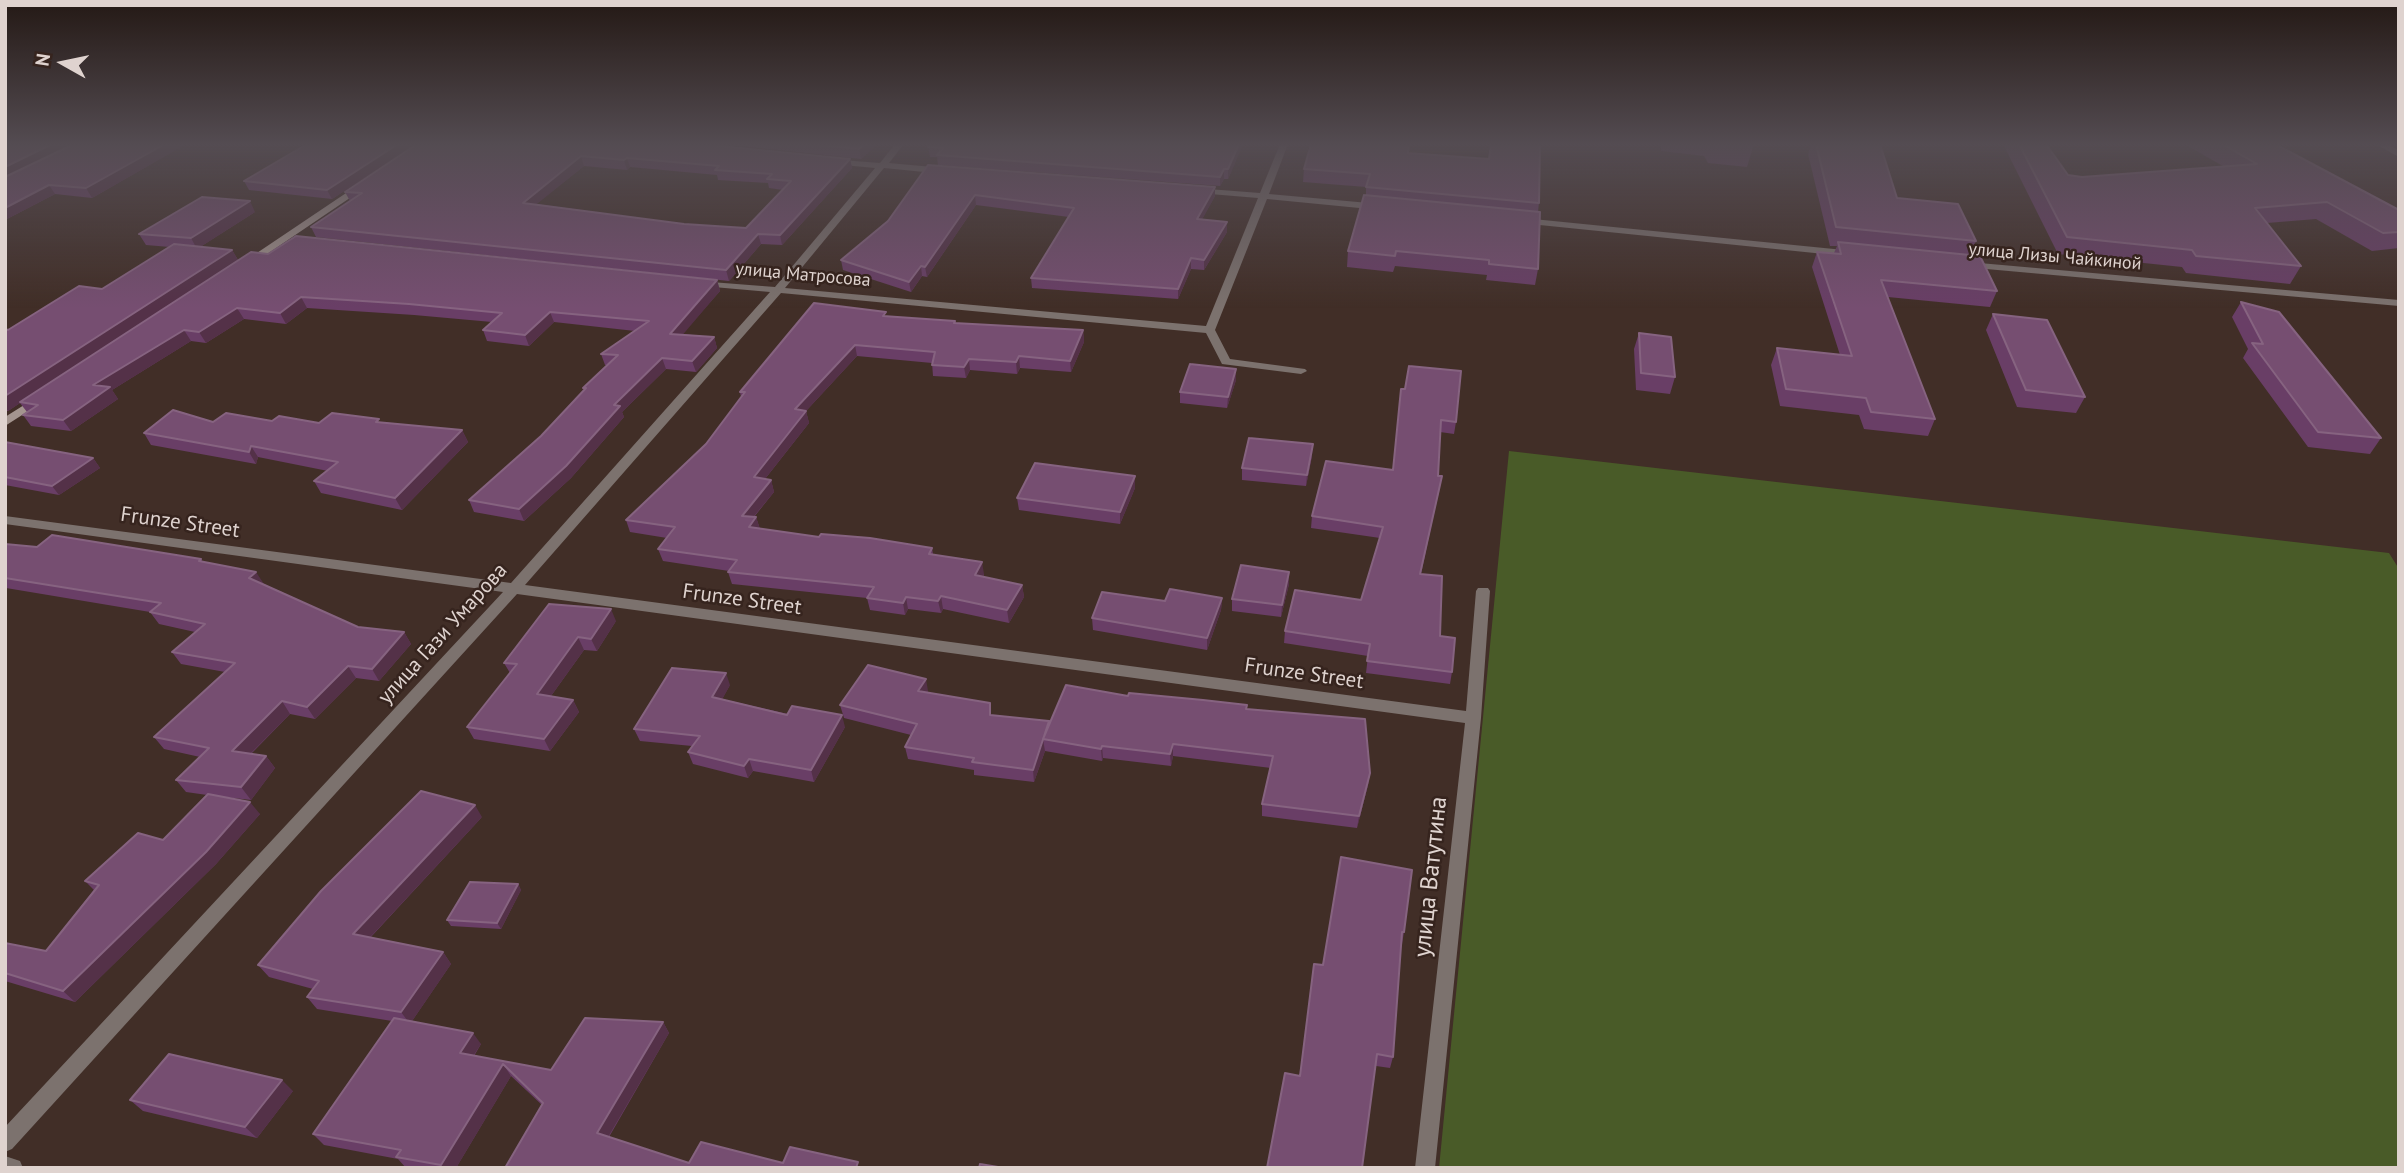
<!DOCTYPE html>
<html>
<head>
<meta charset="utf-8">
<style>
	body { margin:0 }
	#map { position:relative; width:2404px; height:1173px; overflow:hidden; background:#412e27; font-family:"PT Sans",sans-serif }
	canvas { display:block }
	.frame { position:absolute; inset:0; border:7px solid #dfd3cf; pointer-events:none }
	.north { position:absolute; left:28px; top:28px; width:70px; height:70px; -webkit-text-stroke:5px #36241e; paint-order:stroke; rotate:279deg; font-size:19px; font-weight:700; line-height:28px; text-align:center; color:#dfd3cf }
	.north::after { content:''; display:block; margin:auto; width:24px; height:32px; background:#dfd3cf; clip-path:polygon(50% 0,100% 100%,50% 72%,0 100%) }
</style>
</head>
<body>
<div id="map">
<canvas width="2404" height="1173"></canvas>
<div class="frame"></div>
<div class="north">N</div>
</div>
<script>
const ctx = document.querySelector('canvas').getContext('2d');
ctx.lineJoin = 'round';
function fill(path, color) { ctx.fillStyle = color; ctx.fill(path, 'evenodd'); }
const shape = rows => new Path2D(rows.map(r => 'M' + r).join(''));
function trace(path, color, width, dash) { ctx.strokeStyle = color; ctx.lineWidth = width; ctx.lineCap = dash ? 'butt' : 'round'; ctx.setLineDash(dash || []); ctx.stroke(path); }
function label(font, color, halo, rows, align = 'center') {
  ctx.font = font + ' "PT Sans",sans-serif'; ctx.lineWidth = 5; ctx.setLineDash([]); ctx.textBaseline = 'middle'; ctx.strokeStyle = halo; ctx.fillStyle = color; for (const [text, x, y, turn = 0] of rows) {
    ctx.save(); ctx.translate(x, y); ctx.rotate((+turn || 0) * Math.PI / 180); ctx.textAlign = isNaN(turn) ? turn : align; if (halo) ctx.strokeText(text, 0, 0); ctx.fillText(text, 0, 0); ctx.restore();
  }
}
fill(shape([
	[1509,451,2389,553,2399,569,2399,1168,1439,1168]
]), '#495b28');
fill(shape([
	[895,144,904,144,889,163,944,168,949,171,944,174,884,168,785,288,1206,326,1258,198,1198,193,1195,192,1195,188,1260,193,1280,144,1288,144,1269,194,1380,204,1385,207,1380,210,1267,199,1215,330,1230,359,1305,369,1307,371,1301,374,1222,364,1206,333,781,293,525,585,1466,711,1476,591,1478,588,1488,588,1490,591,1481,718,1435,1168,1415,1168,1465,723,517,594,12,1149,5,1152,5,1127,503,592,5,524,5,516,511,583,770,292,702,286,698,285,698,281,775,287,875,168,832,164,828,161,829,159,880,163,895,144],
	[2375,144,2386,144,2399,150,2399,157,2375,144],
	[1523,218,1854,251,1859,254,1854,257,1520,223,1520,219,1523,218],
	[1968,262,2399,300,2399,306,1964,267,1963,265,1968,262],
	[5,1156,20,1161,23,1168,5,1168,5,1156]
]), '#7c726e');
fill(shape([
	[358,185,366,187,251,265,242,263,358,185],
	[40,395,44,397,44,401,5,426,5,417,40,395]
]), '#a4958f');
fill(shape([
	[5,144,186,144,92,198,55,194,5,220],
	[307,144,416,144,332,199,249,190,244,181],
	[417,144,850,159,852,168,782,245,761,244,729,281,316,237,311,227,350,201,345,192],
	[584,166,627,170,630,167,717,175,718,180,768,183,769,188,783,190,746,228,684,224,536,204],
	[722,144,878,144,861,159],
	[931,144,1243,144,1228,179,1224,179,1220,186,938,165,937,157,930,157,928,147],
	[1660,144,1754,144,1747,167,1708,163,1704,156,1661,151],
	[1811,144,1880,144,1897,198,1976,241,1970,255,1997,291,1990,307,1888,297,1935,419,1928,436,1864,429,1859,415,1780,406,1771,365,1777,348,1840,355,1812,267,1817,252,1834,253,1837,246,1830,246,1808,154],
	[2003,144,2046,144,2068,175,2082,177,2223,166,2184,144,2275,144,2399,210,2399,248,2372,251,2316,219,2267,223,2301,266,2290,284,2186,273,2182,267,2058,254],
	[1408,153,1539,203,1538,212,1538,269,1535,285,1486,280,1487,275,1395,266,1393,272,1347,267,1348,251,1366,195,1366,187,1303,182,1304,169],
	[928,165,1215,187,1215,196,1202,219,1227,222,1227,232,1204,270,1191,269,1178,299,1032,288,1031,278,1069,217,976,205,927,277,922,276,911,292,843,270,841,260,888,221],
	[255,212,200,247,232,250,238,260,268,254,717,280,720,291,682,334,714,337,717,348,696,372,666,369,622,412,624,417,571,478,524,521,474,512,469,500,541,436,584,390,583,388,607,365,605,365,601,354,635,331,554,322,529,346,487,341,483,330,492,322,414,315,307,308,286,324,244,319,206,343,191,341,112,390,118,399,71,431,31,426,23,415,27,412,20,403,8,411,5,411,5,329,8,330,102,289,170,247,146,245,139,234],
	[2241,302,2381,438,2370,454,2308,447,2243,358,2248,349,2232,317],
	[1993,314,2085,397,2076,413,2017,407,1986,330],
	[887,316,955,321,956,324,1083,330,1084,342,1071,372,1020,368,1017,374,970,370,966,378,933,376,932,363,857,356,806,411,809,423,765,479,771,480,774,492,754,517,756,517,760,529,819,537,932,548,933,554,984,574,983,577,1022,585,1024,597,1009,623,943,609,941,613,908,609,905,615,870,610,867,598,732,584,728,572,729,571,663,561,658,549,667,538,630,532,626,520,706,444,741,397,740,392],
	[1639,333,1675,377,1670,394,1636,390,1634,349],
	[1236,380,1227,408,1180,403,1180,392],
	[1405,389,1456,422,1454,434,1440,432,1438,476,1442,476,1421,574,1452,672,1450,684,1366,673,1368,656,1284,643,1285,631,1361,600,1380,538,1311,528,1312,516,1393,470],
	[272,421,319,423,380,422,462,430,468,442,402,510,321,493,314,481,328,471,258,457,256,464,151,445,144,433,213,422],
	[5,442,93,458,100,468,59,495,5,485],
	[1312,456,1306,486,1242,480,1242,468],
	[1135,476,1135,488,1120,524,1019,510,1017,498],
	[5,544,37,547,201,559,203,562,264,584,358,627,404,632,411,644,379,681,356,678,315,719,290,714,251,754,266,756,275,768,251,800,215,796,260,814,216,864,75,1002,5,981,5,943,46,951,94,890,85,881,163,840,207,795,186,792,176,780,200,757,164,749,154,737,225,672,181,664,172,652,195,632,159,624,150,612,6,588],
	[1289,572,1289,584,1281,617,1232,611,1232,599],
	[1222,598,1221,610,1207,650,1093,630,1092,618,1165,601],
	[616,621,597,651,584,650,551,696,573,700,579,712,550,751,474,739,467,727,510,673,504,663],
	[730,685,722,699,845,727,814,782,753,771,748,778,693,764,688,752,692,746,640,741,634,729],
	[928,691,927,693,992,715,1049,725,1128,696,1247,709,1370,773,1368,785,1357,828,1262,816,1262,804,1271,768,1173,756,1171,766,1103,758,1102,761,1045,751,1034,782,974,775,974,770,908,759,905,747,911,735,844,718,840,705],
	[482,817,370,938,443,952,451,964,412,1021,481,1044,474,1056,551,1070,663,1022,669,1033,609,1137,689,1163,858,1162,505,1168,542,1105,511,1076,456,1168,406,1168,398,1159,324,1145,313,1134,392,1021,317,1009,307,997,313,989,269,977,258,965],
	[1341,857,1404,932,1402,944,1401,944,1393,1057,1390,1068,1376,1066,1300,1076,1323,965],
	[518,884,521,890,501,929,451,926,447,920],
	[293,1091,257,1138,143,1111,130,1100]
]), '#693e66');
fill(shape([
	[52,144,75,144,5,179,5,167],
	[165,144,186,144,92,198,86,188],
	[398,144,416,144,332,199,327,190],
	[865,144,878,144,861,159,859,149],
	[1239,144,1243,144,1228,179,1228,169],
	[581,156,584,166,527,212,523,203],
	[627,158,630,167,627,170,624,160],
	[850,159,852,168,782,245,780,235],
	[1224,169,1224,179,1220,186,1220,177],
	[49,185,55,194,5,220,5,208],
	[1215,187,1215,196,1197,229,1197,219],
	[975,195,976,205,927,277,925,267],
	[250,201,255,212,197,249,191,238],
	[1227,222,1227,232,1204,270,1204,260],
	[758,234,761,244,729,281,726,270],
	[232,250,238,260,8,411,5,407,5,396],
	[1191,258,1191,269,1178,299,1178,289],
	[921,266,922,276,911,292,909,282],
	[717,280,720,291,674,345,670,334],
	[301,297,307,308,286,324,280,313],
	[237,308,244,319,206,343,199,332],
	[550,312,554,322,529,346,525,335],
	[184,330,191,341,112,390,118,399,71,431,63,420,93,385],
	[1083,330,1084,342,1071,372,1070,361],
	[714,337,717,348,696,372,692,361],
	[855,345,857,356,806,411,809,423,757,489,754,477,795,409],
	[1019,356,1020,368,1017,374,1016,362],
	[662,358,666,369,622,412,624,417,571,478,524,521,519,509,614,405],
	[969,359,970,370,966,378,964,367],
	[1236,369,1236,380,1227,408,1228,397],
	[462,430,468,442,402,510,395,498],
	[1313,444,1312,456,1306,486,1307,475],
	[251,446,258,457,256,464,249,452],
	[93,458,100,468,59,495,52,486],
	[1135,476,1135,488,1120,524,1120,512],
	[1442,476,1440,488,1418,586,1420,574],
	[771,480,774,492,745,527,742,516],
	[756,517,760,529,749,527],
	[982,562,984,574,977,587,975,575],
	[256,572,264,584,249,578],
	[1289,572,1289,584,1281,617,1282,605],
	[1022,585,1024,597,1009,623,1007,610],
	[941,596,943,609,941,613,938,601],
	[906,597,908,609,905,615,903,603],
	[1222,598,1221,610,1207,650,1207,638],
	[611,609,616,621,597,651,591,639],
	[404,632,411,644,379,681,372,669],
	[578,637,584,650,543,707,537,694],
	[348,666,356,678,315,719,307,707],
	[726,673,730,685,717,709,712,697],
	[926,679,928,691,920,703,918,691],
	[573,700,579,712,550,751,544,739],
	[282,701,290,714,241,763,232,751],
	[842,715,845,727,814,782,811,770],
	[1043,739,1045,751,1034,782,1033,770],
	[1173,744,1173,756,1171,766,1170,754],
	[1102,746,1103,758,1102,761,1101,749],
	[266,756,275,768,251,800,241,787],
	[749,759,753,771,748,778,744,766],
	[1370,773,1368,785,1357,828,1359,816],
	[250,802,260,814,216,864,75,1002,63,991],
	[475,805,482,817,362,946,353,934],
	[518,884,521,890,501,929,497,923],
	[443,952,451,964,410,1024,401,1012],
	[663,1022,669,1033,604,1144,597,1133],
	[473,1033,481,1044,468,1064,460,1053],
	[503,1064,511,1076,456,1168,444,1168,441,1165],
	[282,1080,293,1091,257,1138,245,1127]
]), '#543148');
const building = shape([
	[5,144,52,144,5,167,5,144],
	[74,144,165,144,86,188,49,185,5,208,5,177,74,144],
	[307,144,398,144,327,190,244,181,307,144],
	[417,144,701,144,850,159,780,235,758,234,726,270,311,227,362,193,345,192,417,144],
	[581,156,624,160,627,158,719,166,715,170,772,174,767,179,791,181,746,228,684,224,523,203,581,156],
	[811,144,865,144,859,149,811,144],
	[931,144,1239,144,1228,169,1224,169,1220,177,937,155,943,148,928,147,931,144],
	[1311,144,1409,144,1408,153,1489,159,1491,144,1540,144,1539,203,1366,187,1370,174,1304,169,1311,144],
	[1816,144,1880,144,1897,198,1958,204,1976,241,1836,227,1816,144],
	[2019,144,2046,144,2068,175,2082,177,2257,164,2222,144,2275,144,2399,210,2399,232,2383,233,2327,202,2255,208,2301,266,2196,256,2192,250,2067,237,2019,144],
	[928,165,1215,187,1197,219,1227,222,1204,260,1191,258,1178,289,1031,278,1074,208,975,195,925,267,921,266,909,282,841,260,888,221,928,165],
	[1364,195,1540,212,1538,269,1489,264,1489,260,1396,251,1395,256,1348,251,1364,195],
	[202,197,250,201,191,238,139,234,202,197],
	[296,236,717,280,670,334,714,337,692,361,662,358,614,405,620,406,566,466,519,509,469,500,541,436,586,388,583,388,618,355,601,354,649,321,550,312,525,335,483,330,502,313,409,304,301,297,280,313,237,308,199,332,184,330,93,385,110,387,63,420,23,415,38,405,20,402,251,252,268,254,296,236],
	[1838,242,1980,256,1997,291,1881,280,1935,419,1871,412,1866,398,1786,389,1777,348,1852,356,1817,252,1841,254,1838,242],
	[174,244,232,250,5,396,5,329,8,330,79,286,102,289,174,244],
	[2241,302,2279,312,2381,438,2318,432,2252,343,2263,344,2241,302],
	[814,303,886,312,883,316,955,321,954,323,1083,330,1070,361,1019,356,1016,362,969,359,964,367,932,365,935,352,855,345,795,409,806,411,754,477,771,480,742,516,756,517,749,527,819,537,821,534,870,538,932,548,929,554,982,562,975,575,1022,585,1007,610,941,596,938,601,906,597,903,603,867,598,874,587,728,572,737,560,658,549,675,527,626,520,706,444,745,392,740,392,814,303],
	[1993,314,2047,320,2085,397,2026,390,1993,314],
	[1639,333,1671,337,1675,377,1641,373,1639,333],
	[1190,364,1236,369,1228,397,1180,392,1190,364],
	[1409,366,1461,371,1456,422,1441,420,1438,476,1442,476,1420,574,1442,576,1440,636,1455,638,1452,672,1367,661,1370,644,1285,631,1295,590,1361,600,1383,527,1312,516,1326,461,1393,470,1401,389,1405,389,1409,366],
	[173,410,213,422,226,413,272,421,279,416,319,423,332,413,379,419,376,422,462,430,395,498,314,481,338,462,251,446,249,452,144,433,173,410],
	[1249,438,1313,444,1307,475,1242,468,1249,438],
	[5,442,93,458,52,486,5,477,5,442],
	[1035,463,1135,476,1120,512,1017,498,1035,463],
	[52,535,201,559,199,561,256,572,249,578,358,627,404,632,372,669,348,666,307,707,282,701,232,751,266,756,241,787,176,780,209,748,154,737,235,663,172,652,205,624,150,612,161,603,5,578,5,544,37,547,52,535],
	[1241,565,1289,572,1282,605,1232,599,1241,565],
	[1170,589,1222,598,1207,638,1092,618,1102,592,1165,601,1170,589],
	[549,604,611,609,591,639,578,637,537,694,573,700,544,739,467,727,517,664,504,663,549,604],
	[868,665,926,679,918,691,990,703,990,715,1049,721,1033,770,972,762,974,758,905,747,917,724,840,705,868,665],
	[672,668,726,673,712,697,787,715,792,706,842,715,811,770,749,759,744,766,688,752,700,736,634,729,672,668],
	[1066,685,1128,696,1129,693,1203,700,1247,705,1246,709,1365,719,1370,773,1359,816,1262,804,1273,756,1173,744,1170,754,1102,746,1101,749,1043,739,1066,685],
	[421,791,475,805,353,934,443,952,401,1012,307,997,319,981,258,965,321,891,421,791],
	[208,794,250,802,206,852,63,991,5,973,5,943,46,951,99,885,85,881,138,833,163,840,208,794],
	[1341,857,1412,870,1404,932,1402,932,1393,1057,1377,1054,1362,1168,1267,1168,1285,1073,1300,1076,1314,964,1323,965,1341,857],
	[470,882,518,884,497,923,447,920,470,882],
	[394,1018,473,1033,460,1053,551,1070,585,1018,663,1022,597,1133,689,1163,701,1142,783,1163,790,1147,858,1162,856,1168,505,1168,543,1103,503,1064,441,1165,396,1157,401,1150,313,1134,394,1018],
	[169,1054,282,1080,245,1127,130,1100,169,1054],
	[980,1164,1004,1168,979,1168,980,1164]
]);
fill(building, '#764e71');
trace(building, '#866380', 2);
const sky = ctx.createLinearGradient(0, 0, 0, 308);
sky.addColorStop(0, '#241915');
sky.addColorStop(0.47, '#544c52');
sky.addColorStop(1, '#544c5200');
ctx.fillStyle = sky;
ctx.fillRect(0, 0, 2404, 308);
label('18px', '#dfd3cf', '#36241e', [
	["улица Лизы Чайкиной",2055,257,5],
	["улица Матросова",803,275,5]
]);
label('21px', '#dfd3cf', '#36241e', [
	["Frunze Street",180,523,8],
	["Frunze Street",742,600,8],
	["улица Гази Умарова",443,634,-48],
	["Frunze Street",1304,674,8]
]);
label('24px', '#dfd3cf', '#36241e', [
	["улица Ватутина",1431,877,-84]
]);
</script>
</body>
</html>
